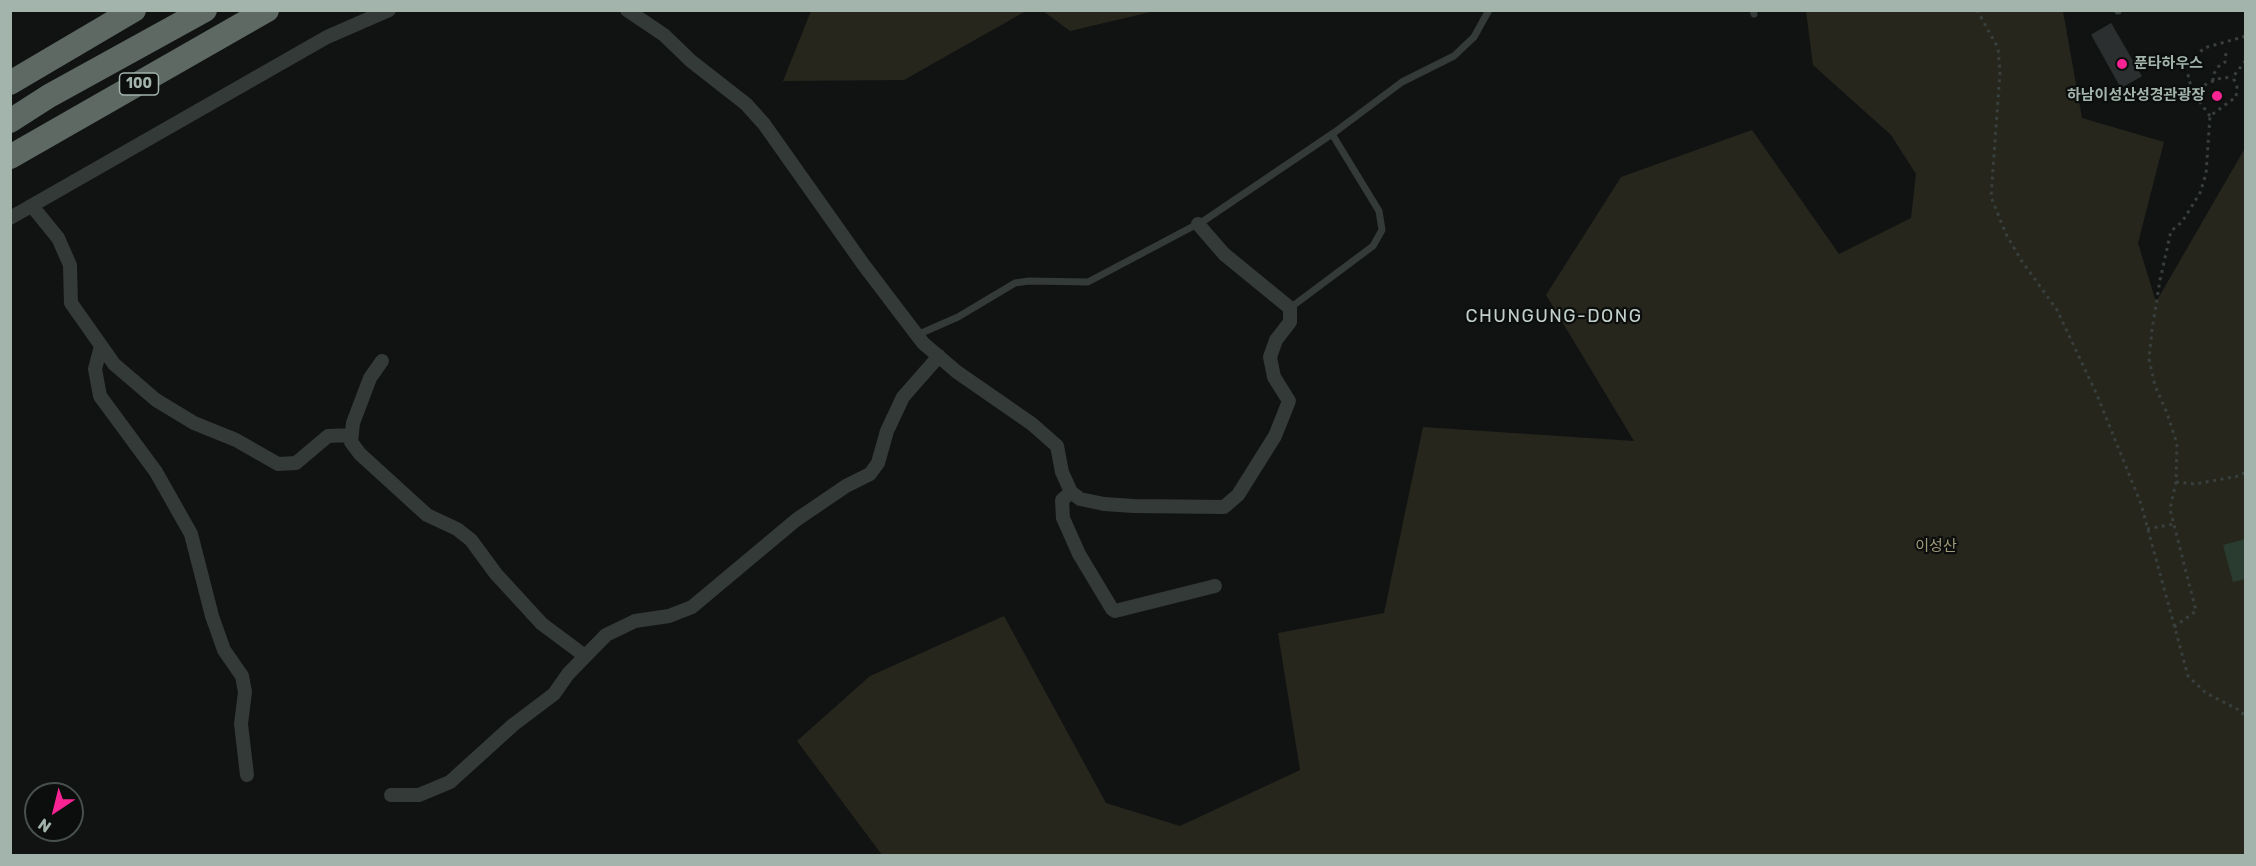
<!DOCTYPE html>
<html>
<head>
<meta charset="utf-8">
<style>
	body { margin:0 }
	#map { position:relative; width:2256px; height:866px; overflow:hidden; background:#111313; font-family:Rubik,sans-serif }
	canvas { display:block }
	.frame { position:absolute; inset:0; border:12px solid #a2b4ab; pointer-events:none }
	.north { position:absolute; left:24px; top:782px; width:60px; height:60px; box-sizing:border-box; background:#0c0e0e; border:2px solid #48504d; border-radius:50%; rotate:215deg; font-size:16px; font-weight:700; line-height:24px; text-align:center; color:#a2b4ab }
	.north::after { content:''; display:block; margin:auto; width:21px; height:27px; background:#f82493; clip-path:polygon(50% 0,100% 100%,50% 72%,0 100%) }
</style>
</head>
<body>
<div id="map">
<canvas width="2256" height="866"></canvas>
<div class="frame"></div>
<div class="north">N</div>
</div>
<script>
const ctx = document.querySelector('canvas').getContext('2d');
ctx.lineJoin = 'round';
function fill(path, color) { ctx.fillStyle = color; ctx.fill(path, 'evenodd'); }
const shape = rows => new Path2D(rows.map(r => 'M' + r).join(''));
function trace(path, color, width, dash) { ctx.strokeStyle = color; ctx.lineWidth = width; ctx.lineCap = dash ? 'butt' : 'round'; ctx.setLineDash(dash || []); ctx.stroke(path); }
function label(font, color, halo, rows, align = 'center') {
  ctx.font = font + ' Rubik,"Noto Sans KR",sans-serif'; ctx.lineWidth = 4.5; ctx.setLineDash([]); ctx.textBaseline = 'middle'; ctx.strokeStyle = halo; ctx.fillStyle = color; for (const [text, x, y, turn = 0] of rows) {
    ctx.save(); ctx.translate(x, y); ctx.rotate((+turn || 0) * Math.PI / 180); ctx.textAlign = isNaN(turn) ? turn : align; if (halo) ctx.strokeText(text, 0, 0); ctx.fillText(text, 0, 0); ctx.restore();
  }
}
fill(shape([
	[811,11,811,10,1026,11,904,80,783,81],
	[1043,11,1043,10,1155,11,1070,31],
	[1806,11,2063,11,2082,118,2164,142,2138,243,2156,302,2245,148,2245,855,882,855,797,741,870,676,1004,616,1106,803,1180,826,1300,770,1278,633,1384,613,1423,427,1634,441,1546,295,1621,177,1752,130,1839,254,1911,218,1916,174,1891,135,1813,65]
]), '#26261d');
fill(shape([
	[2245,539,2245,579,2233,582,2223,545]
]), '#2a3c2f');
const building = shape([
	[2111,24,2141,76,2121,87,2092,35,2111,24]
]);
fill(building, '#2c2f2f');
trace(building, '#2b2f2e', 1.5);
trace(shape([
	[1977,10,1998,48,2000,72,1991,197,2006,234,2021,260,2057,310,2097,395,2141,504,2188,676,2206,693,2241,711,2246,718],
	[2213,81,2213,75,2218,67,2225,62,2226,53],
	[2196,97,2200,88,2208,83,2221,78,2233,77],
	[2210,116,2196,97,2188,78,2190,62,2204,48,2246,36],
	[2176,482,2195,484,2239,476,2246,472],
	[2147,529,2174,524],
	[2174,627,2196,611,2170,509,2176,482,2177,444,2167,413,2155,386,2149,359,2152,330,2160,280,2171,231,2182,222,2200,193,2206,174,2210,116,2236,97,2237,87,2233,77,2246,60]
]), '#383f3c', 3, [3, 4.5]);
trace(shape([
	[1753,10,1754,14],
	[2118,11,2118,10],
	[1290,308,1373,246,1382,230,1379,211,1332,134],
	[917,335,958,317,1015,283,1029,281,1088,282,1205,220,1335,132,1402,82,1454,56,1474,37,1489,10]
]), '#343a38', 7);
trace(shape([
	[627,10,664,35,691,61,746,104,764,124,863,264,923,343,957,372,1032,424,1057,446,1062,472,1071,492,1080,499,1104,504,1134,506,1224,507,1238,495,1275,436,1289,401,1274,377,1270,357,1276,340,1290,322,1290,308,1224,254,1198,224],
	[32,206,58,238,70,265,71,303,114,364,156,400,194,423,236,440,278,464,296,463,328,436,352,435],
	[10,218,327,37,389,10],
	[101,346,95,369,100,396,156,472,191,534,212,616,224,650,242,676,245,692,241,724,247,775],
	[382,361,370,378,353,423,351,442,360,454,427,515,457,529,471,540,496,574,542,624,585,656],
	[1071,492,1062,500,1063,518,1079,554,1112,609,1115,611,1215,586],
	[391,795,419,795,450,782,513,725,554,694,568,674,606,635,635,621,669,616,692,607,796,520,846,486,870,474,878,463,887,431,903,397,939,356]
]), '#343a38', 14);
trace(shape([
	[10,83,134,10],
	[10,121,49,96,205,10],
	[10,157,267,10]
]), '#5e6964', 24);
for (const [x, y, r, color] of [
	[2122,64,6,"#f82493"],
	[2217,96,6,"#f82493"]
]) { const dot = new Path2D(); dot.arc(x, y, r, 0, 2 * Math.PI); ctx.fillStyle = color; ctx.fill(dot); trace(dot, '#0c0e0e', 2); }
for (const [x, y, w] of [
	[139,84,39]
]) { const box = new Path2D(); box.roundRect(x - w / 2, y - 11, w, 22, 4.5); ctx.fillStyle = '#0c0e0e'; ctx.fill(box); trace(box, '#a2b4ab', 1.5); }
label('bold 14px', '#a2b4ab', null, [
	["100",139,84]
]);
label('bold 15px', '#a2b4ab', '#0c0e0e', [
	["푼타하우스",2134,64],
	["하남이성산성경관광장",2205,96,"right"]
], 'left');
label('15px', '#a09b78', '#0c0e0e', [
	["이성산",1936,547]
]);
ctx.letterSpacing = '1.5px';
label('18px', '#c3d0ca', '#0c0e0e', [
	["CHUNGUNG-DONG",1554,317]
]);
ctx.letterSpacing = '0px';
</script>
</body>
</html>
